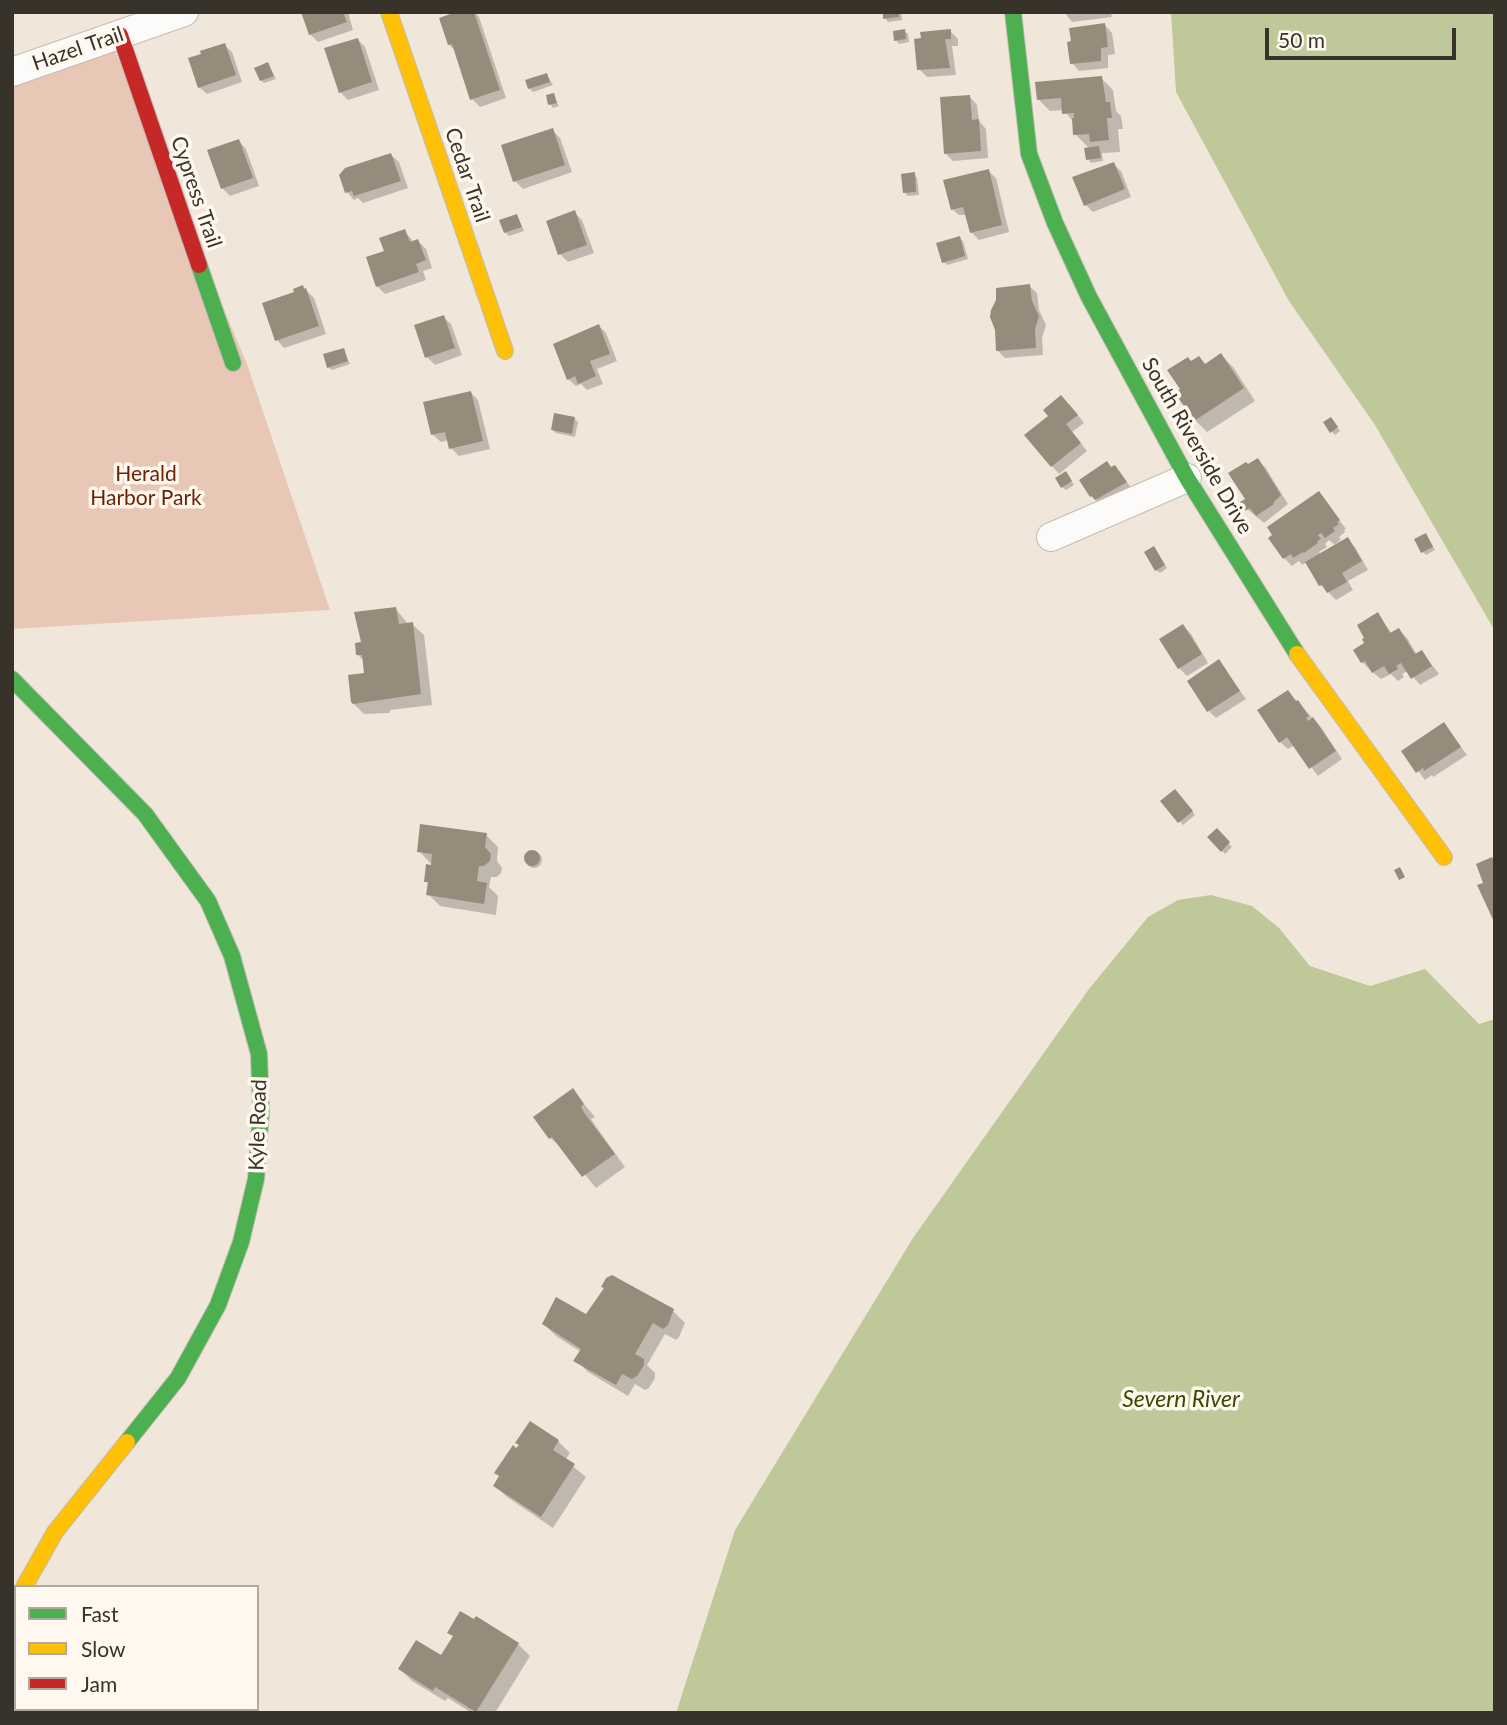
<!DOCTYPE html>
<html>
<head>
<meta charset="utf-8">
<style>
	body { margin:0 }
	#map { position:relative; width:1507px; height:1725px; overflow:hidden; background:#f0e7da; font-family:Lato,sans-serif }
	canvas { display:block }
	.frame { position:absolute; inset:0; border:14px solid #38332a; pointer-events:none }
	.legend { position:absolute; left:14px; top:1585px; width:245px; height:126px; box-sizing:border-box; background:#fef8ee; border:2px solid #afa9a0; margin:0; padding:9px 12px; list-style:none; font-size:21px; color:#38332a }
	.legend li { display:flex; align-items:center; gap:14px; height:35px }
	.legend b { width:35px; border:2px solid #afa9a0 }
	.scale { position:absolute; left:1265px; top:28px; width:191px; height:32px; box-sizing:border-box; border:4px solid #38332a; border-top:0; padding-left:9px; font-size:21px; line-height:24px; white-space:nowrap; color:#38332a; -webkit-text-stroke:5px #fef8ee; paint-order:stroke }
</style>
</head>
<body>
<div id="map">
<canvas width="1507" height="1725"></canvas>
<div class="frame"></div>
<ul class="legend">
<li><b style="height:9px;background:#4caf50"></b>Fast</li>
<li><b style="height:9px;background:#ffc107"></b>Slow</li>
<li><b style="height:9px;background:#c62828"></b>Jam</li>
</ul>
<div class="scale">50 m</div>
</div>
<script>
const ctx = document.querySelector('canvas').getContext('2d');
ctx.lineJoin = 'round';
function fill(path, color) { ctx.fillStyle = color; ctx.fill(path, 'evenodd'); }
const shape = rows => new Path2D(rows.map(r => 'M' + r).join(''));
function trace(path, color, width, dash) { ctx.strokeStyle = color; ctx.lineWidth = width; ctx.lineCap = dash ? 'butt' : 'round'; ctx.setLineDash(dash || []); ctx.stroke(path); }
function label(font, color, halo, rows, align = 'center') {
  ctx.font = font + ' Lato,sans-serif'; ctx.lineWidth = 7; ctx.setLineDash([]); ctx.textBaseline = 'middle'; ctx.strokeStyle = halo; ctx.fillStyle = color; for (const [text, x, y, turn = 0] of rows) {
    ctx.save(); ctx.translate(x, y); ctx.rotate((+turn || 0) * Math.PI / 180); ctx.textAlign = isNaN(turn) ? turn : align; if (halo) ctx.strokeText(text, 0, 0); ctx.fillText(text, 0, 0); ctx.restore();
  }
}
fill(shape([
	[114,49,247,364,330,610,12,629,12,86]
]), '#e9c7b7');
fill(shape([
	[1171,12,1495,12,1495,631,1375,425,1289,301,1176,92],
	[1211,895,1252,906,1279,928,1310,966,1370,986,1425,969,1479,1024,1495,1019,1495,1713,676,1713,735,1530,913,1238,1089,989,1148,917,1178,900]
]), '#bec899');
fill(shape([
	[303,12,348,12,353,30,318,42,310,34],
	[462,12,475,12,479,17,506,98,480,107,472,99,456,51,449,45],
	[884,12,901,12,902,20,888,22,885,18],
	[1064,12,1111,12,1112,17,1072,22],
	[1105,25,1112,33,1115,54,1108,55,1108,68,1079,71,1072,63,1073,43],
	[904,31,908,34,909,42,899,44,896,40],
	[950,31,958,39,958,46,952,46,956,75,927,77,919,69],
	[357,39,365,47,379,90,348,100,340,92],
	[224,45,232,52,242,82,207,94,199,87],
	[268,64,276,79,264,83,261,80],
	[547,75,553,85,533,92,529,88],
	[1101,78,1113,90,1116,111,1121,116,1123,129,1118,129,1120,152,1102,153,1103,161,1091,163,1088,159,1090,149,1075,134,1074,123,1064,110,1050,111,1038,99],
	[553,95,559,106,553,108,550,104],
	[970,97,977,105,979,121,986,129,988,158,953,161,945,153],
	[552,130,560,138,572,172,523,189,515,181],
	[239,141,246,149,259,186,230,196,222,188],
	[391,155,399,162,408,188,363,203,358,198,354,200,347,192],
	[1113,164,1121,171,1131,197,1093,212,1086,205],
	[988,171,996,178,1009,232,979,240,971,232,967,215,959,215,951,208],
	[914,174,917,178,919,195,908,196,905,193],
	[574,212,582,220,594,253,568,262,560,254],
	[517,216,524,231,509,236,505,232],
	[404,231,414,242,418,241,426,249,432,268,423,271,426,280,385,294,377,286,386,252],
	[959,238,963,241,968,259,947,265,944,262],
	[1029,286,1037,293,1039,310,1046,325,1042,338,1043,355,1005,358,997,350,996,330],
	[303,287,314,298,326,334,284,348,277,340,296,293],
	[443,317,451,324,462,355,435,365,427,357],
	[599,326,606,333,617,361,597,369,603,384,587,390,581,384,576,386,568,379],
	[343,350,350,364,332,370,328,367],
	[1221,355,1233,367,1255,401,1207,432,1195,420,1183,390,1191,363,1206,365],
	[471,393,478,400,490,449,459,456,451,448,449,440,441,442,433,435],
	[1069,404,1084,423,1072,432,1087,451,1059,474,1052,466],
	[575,419,578,422,575,437,556,433,553,430],
	[1334,422,1340,431,1335,435,1332,432],
	[1257,460,1265,467,1288,504,1264,523,1247,509,1248,466],
	[1115,467,1133,490,1099,503,1091,496],
	[1069,477,1074,485,1066,490,1062,487],
	[1319,493,1346,529,1344,530,1345,532,1339,537,1341,539,1335,545,1329,540,1325,544,1327,547,1319,552,1321,555,1348,540,1355,547,1368,570,1348,581,1353,590,1336,600,1321,585,1307,562,1302,565,1299,561,1292,566,1284,558],
	[1429,539,1435,550,1426,555,1423,552],
	[1157,552,1167,568,1160,573,1156,570],
	[396,609,408,624,412,624,424,635,432,705,390,710,390,713,364,714,352,702,366,675,364,661,358,655,363,644],
	[1378,614,1392,634,1399,630,1407,638,1417,655,1422,652,1439,674,1420,685,1408,671,1402,674,1404,677,1398,681,1391,674,1381,679,1370,670,1362,662],
	[1183,626,1191,634,1208,663,1187,676,1179,668,1162,640],
	[1219,662,1246,699,1216,718,1209,711],
	[1288,692,1321,727,1342,759,1318,776,1295,745,1288,749,1280,742],
	[1444,724,1467,755,1433,777,1432,775,1425,780,1403,751],
	[1178,794,1195,815,1183,825,1163,801],
	[1217,830,1232,847,1225,854,1210,837],
	[486,835,498,847,497,861,502,868,501,873,497,877,491,877,489,887,498,896,496,915,440,906,428,894,429,885,426,881,434,867,419,851],
	'526 860a8 8 0 1 1 16 0a8 8 0 1 1-16 0Z',
	[572,1090,595,1117,591,1119,597,1128,625,1167,596,1188,564,1149,550,1138],
	[673,1311,685,1323,679,1337,676,1340,665,1334,647,1365,655,1373,655,1378,649,1388,645,1390,635,1384,628,1396,588,1372,576,1360,581,1352,556,1336,544,1324,587,1317],
	[558,1441,570,1453,565,1460,586,1477,553,1528,507,1497,495,1486,517,1450],
	[518,1644,530,1656,495,1713,472,1713,448,1698,445,1701,412,1681,400,1669,442,1657]
]), '#0003');
fill(shape([
	[301,12,343,12,347,22,309,35],
	[456,12,474,12,500,90,470,100,452,44,448,45,439,18],
	[883,12,899,12,899,17,883,19],
	[1105,23,1108,47,1101,48,1101,61,1070,64,1067,42,1071,41,1069,28],
	[905,29,906,39,894,41,893,31],
	[951,29,951,39,945,39,950,68,917,70,914,39,921,38,920,32],
	[358,38,372,82,339,93,324,48],
	[225,43,236,75,198,88,188,58,201,54,200,51],
	[268,62,274,76,260,81,254,68],
	[547,73,550,82,528,89,525,80],
	[1102,76,1106,102,1110,102,1112,118,1107,118,1109,140,1090,142,1089,134,1073,135,1072,118,1074,118,1074,113,1062,114,1061,98,1037,100,1035,82],
	[554,93,557,103,548,105,546,95],
	[970,95,972,120,979,119,981,151,944,154,940,97],
	[553,128,565,165,513,182,501,145],
	[239,139,253,178,221,189,207,150],
	[1099,146,1101,158,1086,160,1084,148],
	[391,153,401,181,354,196,352,191,345,193,339,175,345,168],
	[1114,162,1125,189,1084,206,1072,177],
	[989,169,1002,225,970,233,963,207,951,210,943,180],
	[915,172,916,192,903,193,901,174],
	[575,210,587,245,558,255,546,221],
	[517,214,522,227,504,233,499,220],
	[405,229,410,242,418,239,426,260,416,264,419,272,376,287,366,257,384,251,379,238],
	[960,236,965,256,942,263,936,243],
	[1030,284,1032,301,1039,316,1035,329,1036,348,996,351,995,330,990,317,991,310,996,300,996,288],
	[303,285,304,289,306,288,319,326,275,341,262,303,294,292,293,289],
	[444,315,455,348,425,358,414,325],
	[599,324,610,354,590,361,596,376,578,384,575,376,567,380,553,344],
	[344,348,348,361,327,368,323,354],
	[1221,353,1244,388,1194,421,1175,393,1180,389,1167,370,1188,357,1191,361,1199,356,1205,364],
	[471,391,483,441,449,449,445,432,431,435,423,402],
	[1061,395,1078,415,1066,424,1081,443,1051,467,1024,435,1048,416,1043,410],
	[554,413,575,417,572,434,551,430],
	[1331,417,1338,427,1330,433,1323,422],
	[1258,458,1281,495,1273,503,1274,504,1256,516,1250,508,1245,511,1240,502,1245,499,1228,473,1246,462,1248,464],
	[1107,461,1111,467,1115,465,1127,482,1095,500,1092,496,1090,497,1079,480],
	[1066,471,1072,481,1061,488,1055,478],
	[1319,491,1340,520,1337,522,1339,524,1333,528,1335,531,1325,538,1321,533,1318,535,1321,539,1317,541,1318,543,1304,553,1303,552,1293,558,1291,554,1283,559,1268,538,1272,535,1267,527],
	[1426,533,1433,547,1421,553,1414,539],
	[1348,537,1362,561,1342,573,1347,582,1327,593,1322,585,1319,586,1305,562],
	[1154,546,1165,565,1155,571,1144,552],
	[396,607,399,624,413,622,421,694,353,704,351,702,348,675,364,673,362,655,356,655,355,643,361,642,354,612],
	[1378,612,1390,633,1399,628,1415,654,1422,650,1432,666,1411,679,1401,663,1396,666,1398,669,1389,674,1384,666,1372,673,1365,661,1361,663,1353,650,1364,643,1362,639,1364,638,1357,625],
	[1183,624,1202,654,1178,669,1159,639],
	[1219,659,1240,691,1207,712,1187,681],
	[1288,690,1296,701,1298,700,1309,716,1306,718,1309,721,1313,717,1336,751,1309,769,1287,737,1279,743,1257,710],
	[1444,722,1461,747,1424,771,1423,768,1416,773,1401,751],
	[1175,789,1193,811,1178,823,1160,801],
	[420,824,487,833,485,847,491,854,490,861,484,866,479,866,477,881,487,883,484,904,426,895,428,882,424,882,426,864,431,865,432,854,417,852],
	[1217,828,1230,842,1221,852,1207,837],
	'524 858a8 8 0 1 1 16 0a8 8 0 1 1-16 0Z',
	[1492,857,1495,863,1495,924,1477,885,1483,883,1476,864],
	[1400,867,1405,877,1399,880,1394,870],
	[573,1088,584,1104,581,1107,585,1114,615,1154,582,1177,552,1137,549,1139,533,1117],
	[612,1275,674,1309,668,1325,663,1329,653,1323,635,1354,644,1359,644,1365,637,1376,632,1379,622,1374,616,1385,573,1361,581,1349,542,1324,556,1297,586,1314,604,1288,601,1287,606,1278],
	[530,1421,559,1440,553,1450,575,1464,541,1517,493,1486,499,1476,494,1473,513,1445,516,1448,519,1445,515,1443],
	[460,1611,474,1619,476,1616,519,1643,476,1712,435,1687,433,1691,398,1669,416,1640,441,1655,453,1636,447,1633]
]), '#978b7c');
const street = shape([
	[12,72,184,12],
	[1051,537,1187,478],
	[12,1615,16,1607]
]);
const fast = shape([
	[1013,12,1029,154,1055,223,1089,297,1187,478,1297,654],
	[199,265,233,363],
	[12,679,145,814,208,901,232,956,259,1054,261,1112,256,1179,241,1242,218,1305,178,1378,127,1442]
]);
const slow = shape([
	[389,12,505,351],
	[1297,654,1444,857],
	[24,1587,55,1532,127,1442]
]);
const jam = shape([
	[120,35,199,265]
]);
trace(street, '#c2bcb2', 30);
trace(fast, '#c2bcb2', 18);
trace(slow, '#c2bcb2', 18);
trace(jam, '#c2bcb2', 18);
trace(street, '#fdfbf9', 28);
trace(fast, '#4caf50', 16);
trace(slow, '#ffc107', 16);
trace(jam, '#c62828', 16);
label('21px', '#38332a', '#fef8ee', [
	["Hazel Trail",78,49,-19],
	["Cedar Trail",467,175,71],
	["Cypress Trail",196,192,71],
	["South Riverside Drive",1197,446,60],
	["Kyle Road",258,1125,-88]
]);
label('21px', '#6b1f00', '#fef8ee', [
	["Herald",146,474],
	["Harbor Park",146,498]
]);
label('italic 23px', '#3b4a01', '#fef8ee', [
	["Severn River",1181,1400]
]);
</script>
</body>
</html>
